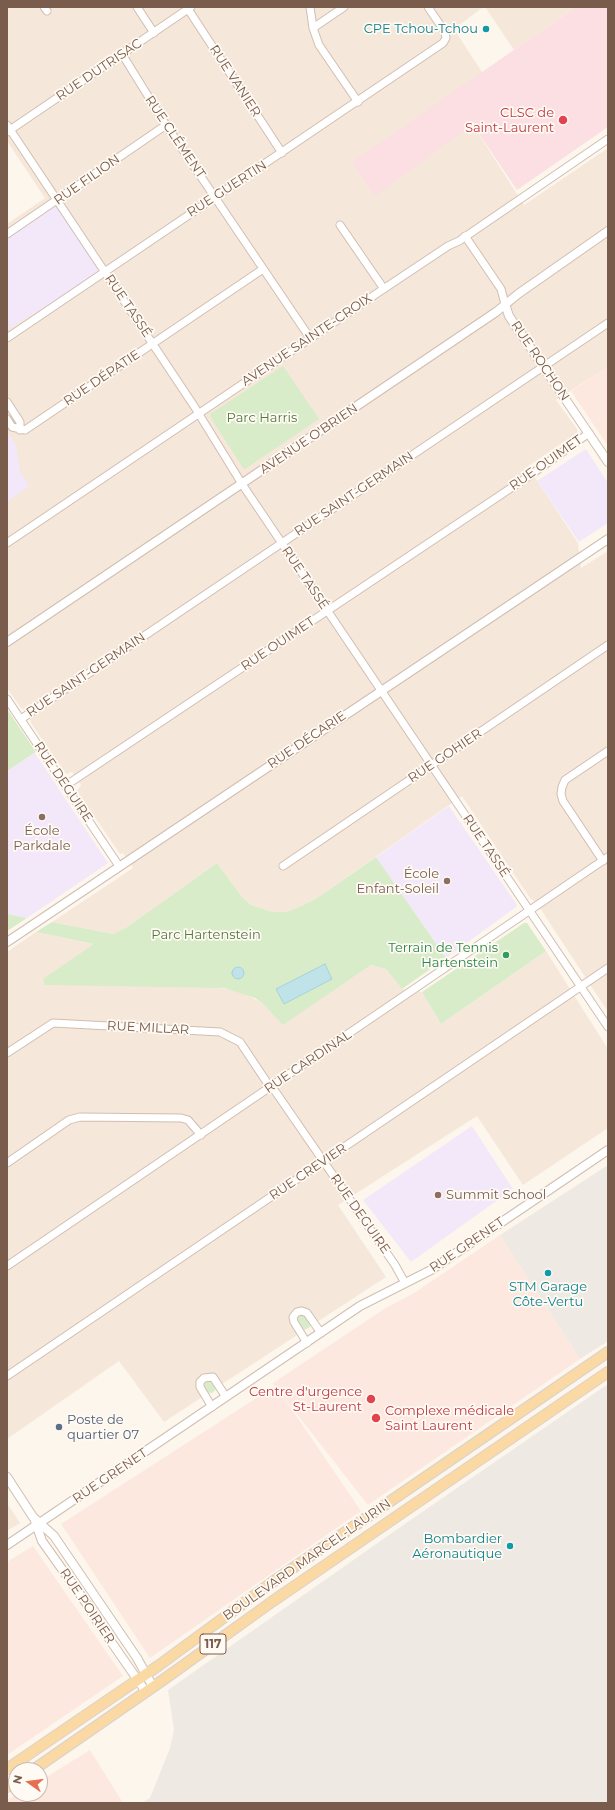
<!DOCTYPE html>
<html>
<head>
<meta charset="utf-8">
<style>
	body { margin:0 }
	#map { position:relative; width:615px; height:1810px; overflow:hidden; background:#fdf6ec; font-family:Montserrat,sans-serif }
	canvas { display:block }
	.frame { position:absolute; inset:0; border:8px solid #7a5c4d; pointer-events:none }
	.north { position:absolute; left:8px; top:1762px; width:40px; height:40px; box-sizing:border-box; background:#fffaf3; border:1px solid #cabbb1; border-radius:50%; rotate:284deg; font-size:11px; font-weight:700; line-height:16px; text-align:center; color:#7a5c4d }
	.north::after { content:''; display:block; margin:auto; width:14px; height:18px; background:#e76f51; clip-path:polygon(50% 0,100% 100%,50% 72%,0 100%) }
</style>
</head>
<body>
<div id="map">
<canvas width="615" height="1810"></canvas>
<div class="frame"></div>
<div class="north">N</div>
</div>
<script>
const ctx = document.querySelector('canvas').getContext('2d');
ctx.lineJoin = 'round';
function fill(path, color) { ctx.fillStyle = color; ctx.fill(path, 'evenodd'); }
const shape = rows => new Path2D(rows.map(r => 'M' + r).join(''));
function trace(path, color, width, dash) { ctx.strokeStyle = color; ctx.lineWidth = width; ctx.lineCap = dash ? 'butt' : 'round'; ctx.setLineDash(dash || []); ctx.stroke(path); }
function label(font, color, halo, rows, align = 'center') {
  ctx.font = font + ' Montserrat,sans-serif'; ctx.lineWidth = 3.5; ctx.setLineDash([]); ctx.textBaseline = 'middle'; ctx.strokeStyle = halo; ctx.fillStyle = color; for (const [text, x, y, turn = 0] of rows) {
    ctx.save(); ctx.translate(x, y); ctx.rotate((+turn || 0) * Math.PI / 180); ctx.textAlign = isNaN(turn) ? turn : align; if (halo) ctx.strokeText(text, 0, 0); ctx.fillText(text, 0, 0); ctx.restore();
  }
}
fill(shape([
	[7,7,481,7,482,8,454,29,482,72,375,195,473,125,524,205,608,148,608,367,556,400,577,429,577,433,524,469,536,479,578,543,581,568,608,551,608,1012,538,905,530,898,462,796,317,898,297,908,286,912,273,912,251,905,242,897,217,863,127,927,113,934,52,922,133,868,123,853,120,854,77,791,81,785,72,772,66,774,31,723,31,721,23,709,21,708,7,688,7,224,45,198,7,141],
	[485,7,576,7,514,50],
	[36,932,94,944,214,987,232,990,245,994,262,1003,283,1024,371,965,386,969,402,989,422,992,441,1024,546,951,608,1049,608,1128,523,1185,477,1116,338,1205,386,1277,164,1422,119,1361,7,1439,7,952],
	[7,1503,20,1523,7,1531]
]), '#f5e8da');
fill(shape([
	[608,367,608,446,571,391],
	[500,1235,580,1359,368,1505,282,1395,361,1511,150,1658,61,1524,275,1386,273,1383,384,1309,414,1293],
	[33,1546,123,1676,7,1755,7,1562],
	[90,1750,123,1803,7,1803,7,1800,18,1794,40,1794,40,1781]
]), '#fde8e0');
fill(shape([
	[608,1165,608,1341,580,1359,500,1235],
	[608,1384,608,1803,142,1803,150,1798,170,1748,174,1730,168,1690,399,1528]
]), '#efe9e4');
fill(shape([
	[57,201,104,271,7,330,7,238],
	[7,432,16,445,20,472,29,486,7,502],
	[586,449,608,483,608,523,579,542,537,481],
	[35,753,108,863,27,918,7,914,7,771],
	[449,806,517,905,516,907,446,958,376,857],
	[472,1126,513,1189,411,1262,363,1200]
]), '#f3e8fa');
fill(shape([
	[576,7,608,7,608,127,517,190,473,125,375,196,352,162]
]), '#fbdfe3');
fill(shape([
	[283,366,319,419,245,469,243,468,211,418,210,414],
	[7,709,36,752,7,771],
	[376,857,446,958,402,989,386,969,371,965,283,1025,262,1003,255,998,224,988,45,985,43,979,94,944,36,932,52,922,113,934,127,927,217,863,242,897,251,905,273,912,286,912,297,908,317,898],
	[7,914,27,918,7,931],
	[524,923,527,923,546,951,441,1024,422,992],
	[299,1314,304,1314,310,1323,309,1328,304,1329,298,1323,297,1318],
	'204 1387a6 6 0 1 1 12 0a6 6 0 1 1-12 0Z'
]), '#d8ecc9');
const water = shape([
	[325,964,332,979,284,1004,276,989,325,964],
	'232 973a6 6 0 1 1 12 0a6 6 0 1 1-12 0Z'
]);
fill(water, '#bfe3e8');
trace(water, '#a5d3da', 1);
const minor = shape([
	[44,7,47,11],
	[137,7,154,33],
	[310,7,313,28,319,45,358,102],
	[188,9,282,153],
	[313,28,344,7],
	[122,54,166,125,310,338],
	[7,125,194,406,242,484,608,1027],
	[7,132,191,7],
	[340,225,384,289],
	[7,234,166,125],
	[465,236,501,289,505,304],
	[7,338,443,43,446,38,445,32,428,7],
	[7,402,20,422,20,430],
	[7,419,12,427,25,430,263,269],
	[7,543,376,294,448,246,459,241,608,139],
	[7,699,119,866],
	[21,719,608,323],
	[65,786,529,476,589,433],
	[603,861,563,801,561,794,562,787,565,780,608,751],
	[283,866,608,645],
	[7,1053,53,1023,220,1032,240,1042,266,1081,275,1091,395,1265,405,1283],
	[7,1163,69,1120,80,1117,181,1118,188,1120,201,1135],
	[7,1266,608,857],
	[307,1343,294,1322,293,1317,297,1312,302,1311,307,1313,321,1333],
	[7,1376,608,968],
	[212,1407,200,1387,200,1382,204,1378,213,1377,226,1397]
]);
const tertiary = shape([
	[505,304,509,316,608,462],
	[7,642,496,312,518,294,608,231],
	[7,942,608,539],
	[7,1477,33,1517,54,1536,137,1658,153,1687],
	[35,1521,42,1541,89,1607,94,1617,146,1692],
	[7,1545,360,1306,431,1270,608,1150]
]);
const primary = shape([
	[7,1769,158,1666,271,1583,608,1352],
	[33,1770,163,1680,273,1601,608,1372],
	[7,1787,16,1781]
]);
trace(minor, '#d1beb0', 9);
trace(tertiary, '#d1beb0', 10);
trace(primary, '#dad1cd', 12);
trace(minor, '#fff', 7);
trace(tertiary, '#fff', 8);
trace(primary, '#fbd9a5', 10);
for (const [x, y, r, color] of [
	[486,29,4,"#0f9aa8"],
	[563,120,5,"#e0444e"],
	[42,817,4,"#8d6e63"],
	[447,881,4,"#8d6e63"],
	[506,955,4,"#2e9e5b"],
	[438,1195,4,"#8d6e63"],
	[548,1273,4,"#0f9aa8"],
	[371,1399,5,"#e0444e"],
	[376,1418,5,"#e0444e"],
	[59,1427,4,"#5c6f8a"],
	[510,1546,4,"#0f9aa8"]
]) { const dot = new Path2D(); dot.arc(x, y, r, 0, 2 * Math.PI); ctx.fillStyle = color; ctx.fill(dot); trace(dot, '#fffaf3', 1.5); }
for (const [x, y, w] of [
	[213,1644,26]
]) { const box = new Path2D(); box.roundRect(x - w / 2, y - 10, w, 20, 3); ctx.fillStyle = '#fffaf3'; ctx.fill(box); trace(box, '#7a5c4d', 1); }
label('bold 12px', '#7a5c4d', null, [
	["117",213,1644]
]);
label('13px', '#0d838f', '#fffaf3', [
	["CPE Tchou-Tchou",478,29],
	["STM Garage",548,1287,"center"],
	["Côte-Vertu",548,1302,"center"],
	["Bombardier",502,1539],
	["Aéronautique",502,1554]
], 'right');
label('13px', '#7a5c4d', '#fffaf3', [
	["RUE DUTRISAC",99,70,-34],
	["RUE VANIER",235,81,57],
	["RUE CLÉMENT",175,137,56],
	["RUE FILION",87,180,-35],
	["RUE GUERTIN",227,189,-33],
	["RUE TASSÉ",128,306,56],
	["AVENUE SAINTE-CROIX",307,340,-34],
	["RUE ROCHON",540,361,56],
	["RUE DÉPATIE",102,378,-34],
	["AVENUE O'BRIEN",309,439,-34],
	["RUE OUIMET",546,463,-35],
	["RUE SAINT-GERMAIN",354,494,-34],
	["RUE TASSÉ",305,578,56],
	["RUE OUIMET",278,644,-34],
	["RUE SAINT-GERMAIN",86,675,-34],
	["RUE DÉCARIE",307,740,-34],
	["RUE GOHIER",445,756,-34],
	["RUE DEGUIRE",63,782,56],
	["RUE TASSÉ",486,846,56],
	["RUE MILLAR",148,1028,3],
	["RUE CARDINAL",308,1062,-34],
	["RUE CREVIER",308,1172,-34],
	["RUE DEGUIRE",360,1214,55],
	["RUE GRENET",467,1245,-34],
	["RUE GRENET",110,1476,-34],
	["BOULEVARD MARCEL-LAURIN",307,1560,-35],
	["RUE POIRIER",87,1606,56]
]);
label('13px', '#be3a42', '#fffaf3', [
	["CLSC de",554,113],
	["Saint-Laurent",554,128],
	["Centre d'urgence",362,1392],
	["St-Laurent",362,1407],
	["Complexe médicale",385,1411,"left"],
	["Saint Laurent",385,1426,"left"]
], 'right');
label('13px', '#537a41', '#fffaf3', [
	["Parc Harris",262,418],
	["Parc Hartenstein",206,935]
]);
label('13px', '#785e54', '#fffaf3', [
	["École",42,831],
	["Parkdale",42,846],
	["École",439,874,"right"],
	["Enfant-Soleil",439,889,"right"],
	["Summit School",446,1195,"left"]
]);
label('13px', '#27864d', '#fffaf3', [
	["Terrain de Tennis",498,948],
	["Hartenstein",498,963]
], 'right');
label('13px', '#4e5e75', '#fffaf3', [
	["Poste de",67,1420],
	["quartier 07",67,1435]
], 'left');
</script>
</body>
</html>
